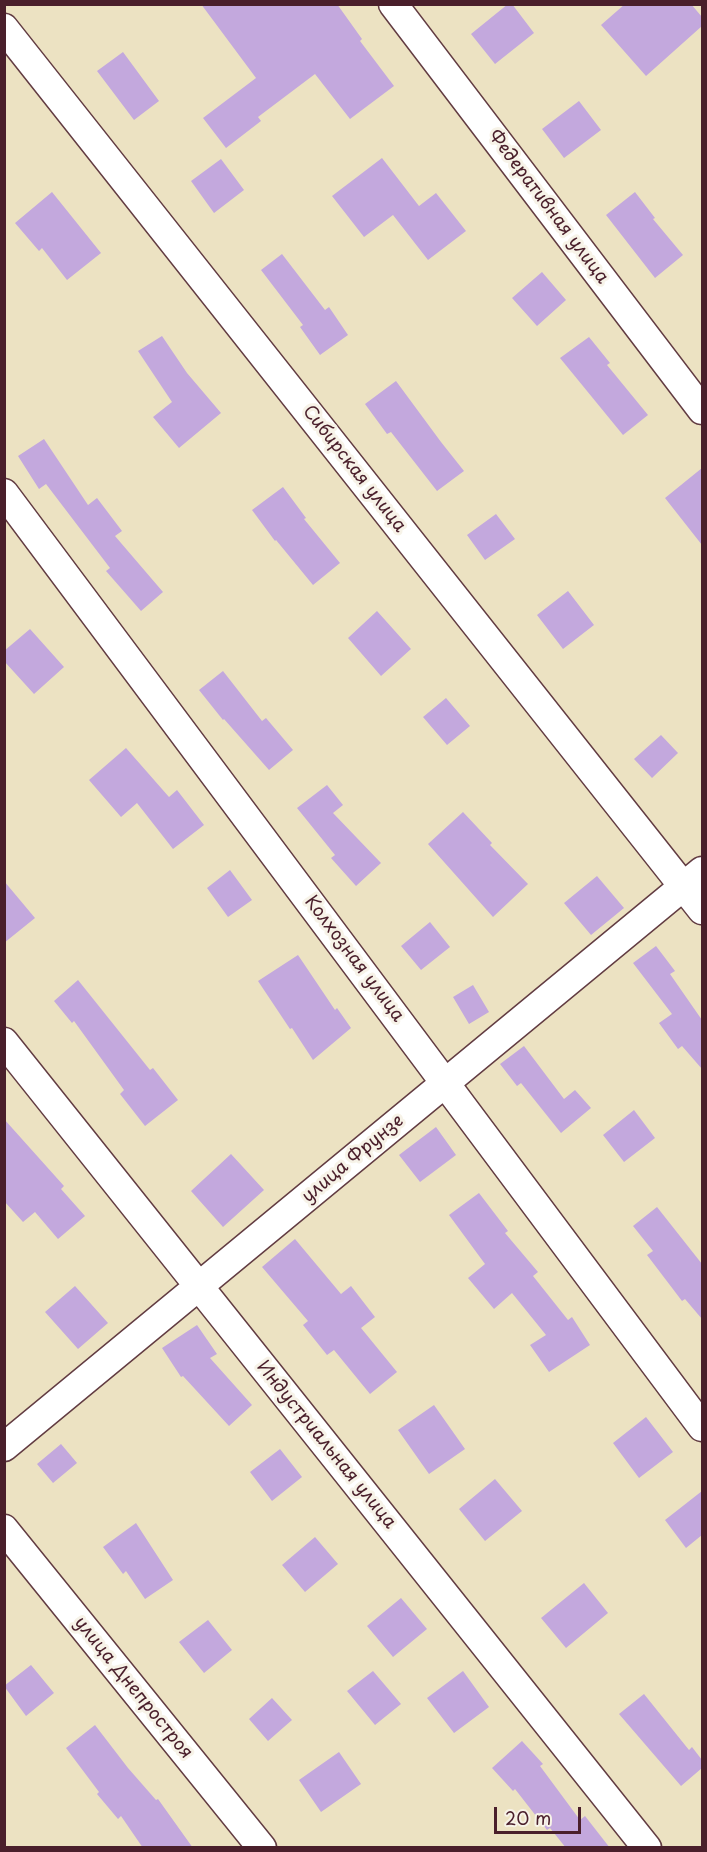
<!DOCTYPE html>
<html>
<head>
<meta charset="utf-8">
<style>
	body { margin:0 }
	#map { position:relative; width:707px; height:1852px; overflow:hidden; background:#ece2c2; font-family:"Playpen Sans",sans-serif }
	canvas { display:block }
	.frame { position:absolute; inset:0; border:6px solid #4a1f2b; pointer-events:none }
	.scale { position:absolute; left:494px; top:1807px; width:87px; height:27px; box-sizing:border-box; border:3px solid #4a1f2b; border-top:0; padding-left:8px; font-size:18px; line-height:21px; white-space:nowrap; color:#4a1f2b; -webkit-text-stroke:4px #f7f3e8; paint-order:stroke }
</style>
</head>
<body>
<div id="map">
<canvas width="707" height="1852"></canvas>
<div class="frame"></div>
<div class="scale">20 m</div>
</div>
<script>
const ctx = document.querySelector('canvas').getContext('2d');
ctx.lineJoin = 'round';
function fill(path, color) { ctx.fillStyle = color; ctx.fill(path, 'evenodd'); }
const shape = rows => new Path2D(rows.map(r => 'M' + r).join(''));
function trace(path, color, width, dash) { ctx.strokeStyle = color; ctx.lineWidth = width; ctx.lineCap = dash ? 'butt' : 'round'; ctx.setLineDash(dash || []); ctx.stroke(path); }
function label(font, color, halo, rows, align = 'center') {
  ctx.font = font + ' "Playpen Sans",sans-serif'; ctx.lineWidth = 6; ctx.setLineDash([]); ctx.textBaseline = 'middle'; ctx.strokeStyle = halo; ctx.fillStyle = color; for (const [text, x, y, turn = 0] of rows) {
    ctx.save(); ctx.translate(x, y); ctx.rotate((+turn || 0) * Math.PI / 180); ctx.textAlign = isNaN(turn) ? turn : align; if (halo) ctx.strokeText(text, 0, 0); ctx.fillText(text, 0, 0); ctx.restore();
  }
}
fill(shape([
	[201,4,337,4,362,39,360,41,394,86,350,119,315,74,258,117,261,121,226,148,203,118,256,78],
	[508,4,512,4,534,33,495,64,471,34],
	[625,4,691,4,702,17,702,26,646,76,601,25],
	[123,52,159,101,134,120,97,71],
	[579,101,601,130,564,158,542,129],
	[382,158,419,206,436,193,466,231,428,260,393,215,364,237,332,196],
	[221,159,244,190,214,213,191,181],
	[52,192,101,253,67,280,42,248,39,251,15,223],
	[635,192,655,218,653,219,683,255,655,278,606,215],
	[282,254,325,310,329,307,348,335,320,355,300,327,303,325,261,270],
	[542,272,566,300,537,326,512,298],
	[162,336,187,373,221,413,179,448,153,417,172,402,138,351],
	[589,337,610,363,607,365,648,415,623,435,560,358],
	[396,381,441,442,464,471,437,491,391,432,387,434,365,404],
	[44,439,88,505,97,498,122,531,115,536,163,592,141,611,106,571,110,568,46,484,39,489,18,456],
	[702,468,702,545,665,498],
	[283,487,306,518,304,519,340,563,313,585,276,540,275,541,252,510],
	[496,514,515,539,485,560,467,535],
	[568,591,594,625,563,649,537,615],
	[377,611,411,649,381,676,348,638],
	[30,629,64,667,34,694,4,661,4,651],
	[223,671,262,721,266,718,293,750,269,770,224,719,223,720,199,690],
	[446,698,470,726,447,745,423,717],
	[661,735,678,753,652,778,634,759],
	[126,748,169,797,177,790,204,825,173,849,137,803,121,817,89,780],
	[327,785,343,805,333,813,381,863,356,886,331,858,335,855,297,808],
	[463,812,492,843,490,845,528,884,493,917,428,844],
	[230,870,252,900,228,917,207,888],
	[597,876,624,908,591,935,564,903],
	[4,881,35,918,4,943],
	[430,922,450,947,421,970,401,946],
	[656,946,675,971,670,974,702,1020,702,1069,682,1046,678,1049,659,1023,672,1014,633,963],
	[298,955,335,1010,337,1008,351,1028,313,1060,292,1028,290,1029,258,981],
	[78,980,150,1070,153,1068,178,1100,145,1126,120,1094,124,1090,74,1021,72,1023,54,1001],
	[473,985,489,1012,469,1024,453,997],
	[524,1046,564,1099,575,1090,591,1108,561,1133,521,1083,517,1086,500,1064],
	[634,1110,655,1138,624,1162,603,1135],
	[4,1119,64,1186,61,1189,85,1216,58,1239,35,1212,23,1222,4,1201],
	[436,1127,456,1155,420,1182,399,1155],
	[231,1154,264,1190,223,1227,191,1191],
	[479,1193,508,1231,505,1233,538,1272,533,1276,568,1320,572,1317,590,1345,549,1372,530,1345,546,1335,512,1293,494,1309,468,1278,485,1264,449,1215],
	[657,1207,702,1264,702,1319,685,1299,682,1301,647,1255,653,1251,633,1226],
	[295,1239,341,1294,351,1286,375,1317,361,1328,397,1372,370,1394,334,1350,327,1355,303,1325,308,1321,262,1267],
	[75,1286,108,1323,78,1349,45,1312],
	[197,1325,217,1354,210,1358,252,1405,229,1426,183,1376,181,1377,162,1348],
	[434,1405,465,1449,429,1474,398,1430],
	[646,1417,673,1452,639,1478,613,1443],
	[61,1444,77,1463,53,1483,37,1464],
	[280,1449,302,1477,272,1501,250,1472],
	[495,1479,522,1511,485,1541,459,1509],
	[702,1491,702,1535,686,1548,665,1520],
	[136,1523,173,1580,145,1599,126,1571,123,1574,103,1547],
	[315,1537,338,1564,305,1592,282,1565],
	[584,1583,608,1613,566,1648,541,1618],
	[401,1598,427,1629,393,1657,367,1626],
	[208,1620,232,1650,204,1673,179,1642],
	[31,1665,54,1693,26,1716,4,1686],
	[373,1671,401,1704,375,1725,347,1691],
	[463,1671,489,1707,454,1733,427,1698],
	[644,1694,689,1750,692,1747,702,1760,702,1768,681,1786,619,1714],
	[272,1698,292,1720,268,1741,249,1719],
	[95,1725,128,1768,156,1800,158,1799,193,1848,143,1848,121,1816,118,1819,97,1794,99,1792,66,1748],
	[522,1741,543,1764,540,1766,580,1820,585,1816,610,1848,566,1848,550,1828,547,1830,515,1789,513,1791,492,1768],
	[339,1752,361,1784,321,1812,299,1780]
]), '#c3a8dd');
const minor = shape([
	[393,4,702,410],
	[4,28,702,910],
	[4,493,702,1427],
	[4,1042,647,1848],
	[4,1447,702,871],
	[4,1529,262,1848]
]);
trace(minor, '#623c42', 31);
trace(minor, '#fff', 28);
label('18px', '#4a1f2b', '#f7f3e8', [
	["Федеративная улица",548,207,53],
	["Сибирская улица",354,469,52],
	["Колхозная улица",354,959,53],
	["улица Фрунзе",353,1159,-40],
	["Индустриальная улица",326,1445,51],
	["улица Днепростроя",133,1688,51]
]);
</script>
</body>
</html>
